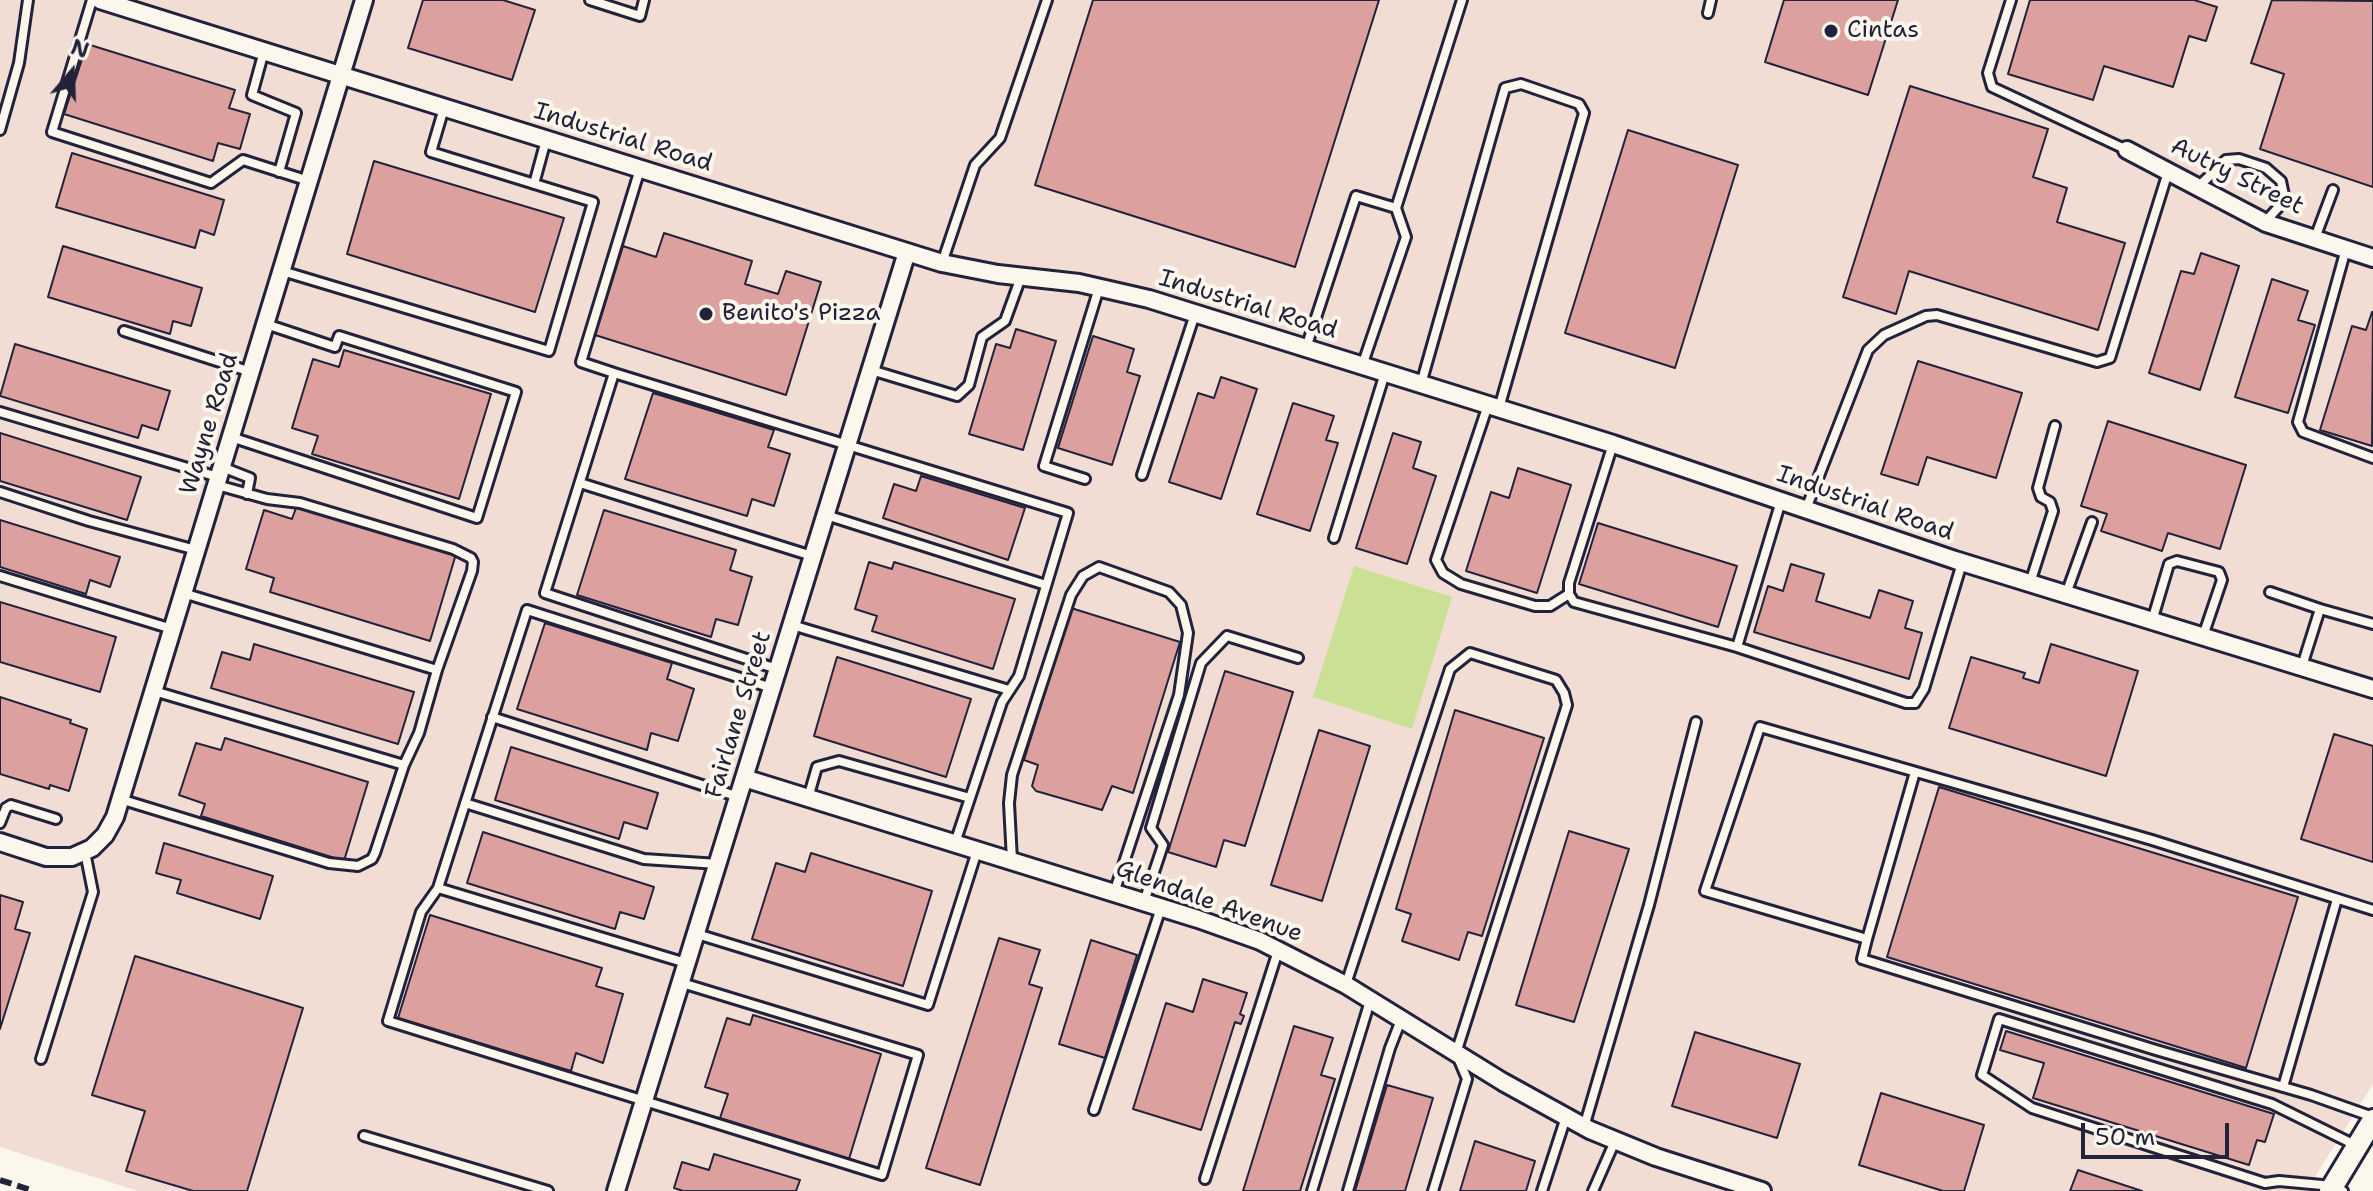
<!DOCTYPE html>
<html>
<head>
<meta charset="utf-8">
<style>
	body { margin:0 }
	#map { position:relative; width:2373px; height:1191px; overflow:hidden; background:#fbf7ec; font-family:"Shantell Sans",sans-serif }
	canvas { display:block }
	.north { position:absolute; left:32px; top:32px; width:80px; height:80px; -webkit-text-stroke:6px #fbf7ec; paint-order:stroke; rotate:19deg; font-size:22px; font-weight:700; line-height:32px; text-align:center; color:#22223b }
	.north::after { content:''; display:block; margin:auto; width:28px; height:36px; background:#22223b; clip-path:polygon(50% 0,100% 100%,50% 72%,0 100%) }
	.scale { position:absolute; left:2081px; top:1123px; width:148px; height:36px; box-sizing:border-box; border:4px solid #22223b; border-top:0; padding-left:10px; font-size:24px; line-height:28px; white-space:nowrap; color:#22223b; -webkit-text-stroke:6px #fbf7ec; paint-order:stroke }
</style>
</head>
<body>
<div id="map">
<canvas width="2373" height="1191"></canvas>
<div class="north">N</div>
<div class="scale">50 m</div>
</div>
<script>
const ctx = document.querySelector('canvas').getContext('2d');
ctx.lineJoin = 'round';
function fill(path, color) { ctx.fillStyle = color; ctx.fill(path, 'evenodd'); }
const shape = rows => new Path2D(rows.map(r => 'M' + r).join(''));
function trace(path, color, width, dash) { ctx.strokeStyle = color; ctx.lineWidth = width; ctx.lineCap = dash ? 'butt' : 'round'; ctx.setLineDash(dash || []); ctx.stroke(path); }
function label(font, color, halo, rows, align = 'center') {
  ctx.font = font + ' "Shantell Sans",sans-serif'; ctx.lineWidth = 8; ctx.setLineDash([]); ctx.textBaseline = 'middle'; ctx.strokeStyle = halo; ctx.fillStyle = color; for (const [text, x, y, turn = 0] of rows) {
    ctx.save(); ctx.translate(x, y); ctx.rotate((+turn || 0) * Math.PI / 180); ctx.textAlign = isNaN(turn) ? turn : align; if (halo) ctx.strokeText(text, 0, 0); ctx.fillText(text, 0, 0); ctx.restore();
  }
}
fill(shape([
	[0,0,2373,0,2373,1084,2306,1191,138,1191,0,1147]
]), '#f2ddd5');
fill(shape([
	[1354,566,1452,597,1412,729,1313,697]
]), '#cae095');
const building = shape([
	[423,0,503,0,535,10,512,80,408,48,423,0],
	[1093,0,1379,0,1295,267,1035,185,1093,0],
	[1784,0,1898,0,1868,95,1765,62,1784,0],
	[2030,0,2194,0,2217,7,2206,41,2189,36,2173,87,2104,66,2093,100,2008,74,2030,0],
	[2272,0,2373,1,2373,187,2260,149,2284,74,2251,63,2272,0],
	[87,44,235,90,229,108,250,114,240,149,218,143,213,161,64,114,87,44],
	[1910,86,2048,129,2033,177,2067,188,2057,222,2125,243,2098,330,1909,271,1896,314,1843,297,1910,86],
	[1628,130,1738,165,1675,368,1565,333,1628,130],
	[72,153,224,200,214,235,200,230,195,248,56,207,72,153],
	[374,161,564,218,535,312,347,254,374,161],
	[664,233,752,261,745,284,778,294,786,271,821,282,786,395,595,335,623,246,656,257,664,233],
	[63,246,202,288,191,326,173,321,170,334,48,297,63,246],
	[2201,253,2239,266,2200,390,2149,373,2181,271,2194,274,2201,253],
	[2272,279,2308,291,2298,320,2315,325,2288,413,2235,397,2272,279],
	[2372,312,2373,312,2372,446,2320,430,2352,326,2366,330,2372,312],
	[1016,329,1056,341,1023,450,969,434,996,344,1010,348,1016,329],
	[1093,336,1134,349,1127,372,1140,376,1112,465,1058,448,1093,336],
	[15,344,170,391,158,430,142,425,138,438,0,396,15,344],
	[344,350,491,394,459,499,312,454,318,436,292,428,313,359,339,367,344,350],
	[1918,361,2022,393,1996,478,1927,457,1918,485,1881,474,1918,361],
	[1221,377,1257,389,1221,499,1169,482,1198,393,1214,398,1221,377],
	[653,393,774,430,768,447,790,454,774,506,752,499,747,516,625,479,653,393],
	[1293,403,1334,416,1326,440,1338,443,1310,531,1257,514,1293,403],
	[2108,421,2246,465,2220,549,2168,533,2162,551,2101,531,2107,514,2081,506,2108,421],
	[0,433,141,477,127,520,0,481,0,433],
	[1393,433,1421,442,1413,468,1436,476,1407,564,1356,548,1393,433],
	[1518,468,1571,485,1537,593,1466,571,1491,492,1509,498,1518,468],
	[921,476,1025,508,1008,560,883,518,894,484,916,491,921,476],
	[297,505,456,554,430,641,270,592,274,578,246,569,264,510,292,519,297,505],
	[604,510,736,550,730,570,752,577,738,625,716,619,711,637,577,595,604,510],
	[0,520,120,557,110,587,90,580,86,594,0,567,0,520],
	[1598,523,1737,566,1718,627,1579,584,1598,523],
	[869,562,892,569,894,562,1015,599,993,669,872,631,877,616,855,609,869,562],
	[1791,564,1824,574,1816,601,1870,618,1879,590,1913,601,1905,628,1922,633,1909,679,1754,632,1768,586,1783,591,1791,564],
	[0,602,116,637,100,692,0,662,0,602],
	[1071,608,1180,642,1133,793,1112,786,1102,810,1036,791,1032,786,1038,765,1024,760,1071,608],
	[545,623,672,663,667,679,694,689,678,741,651,733,647,750,517,709,545,623],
	[254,644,414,692,398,744,211,688,222,652,250,660,254,644],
	[2051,644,2138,671,2106,776,1949,728,1971,657,2025,673,2023,678,2039,683,2051,644],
	[837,657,971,699,946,777,814,736,837,657],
	[1225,671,1293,692,1245,846,1224,840,1216,867,1168,852,1225,671],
	[0,697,71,720,70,723,87,729,69,791,50,785,49,789,0,774,0,697],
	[1455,710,1544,738,1482,936,1468,932,1459,960,1402,941,1411,914,1396,909,1455,710],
	[1319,730,1370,746,1322,901,1271,885,1319,730],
	[2334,734,2373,746,2373,862,2301,839,2334,734],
	[225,738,368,782,344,861,201,816,205,804,179,795,196,743,221,750,225,738],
	[511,747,658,793,647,829,624,822,619,839,495,800,511,747],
	[1939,787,2298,897,2246,1068,1887,957,1939,787],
	[1569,831,1629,849,1574,1022,1516,1005,1569,831],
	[483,832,654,887,644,919,620,912,615,929,467,883,483,832],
	[164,843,273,876,260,919,177,893,181,880,156,873,164,843],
	[811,853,932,891,903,986,752,939,776,863,805,872,811,853],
	[0,895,23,902,15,929,30,933,0,1029,0,895],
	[430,915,602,968,596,986,623,994,603,1063,576,1053,571,1071,398,1018,430,915],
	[999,938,1040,950,1029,984,1042,988,980,1185,926,1168,999,938],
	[1091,940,1137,955,1105,1058,1059,1044,1091,940],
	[135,956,303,1008,247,1191,193,1191,126,1171,145,1111,92,1095,135,956],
	[1203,979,1247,993,1240,1014,1244,1016,1241,1024,1235,1022,1201,1130,1133,1109,1166,1003,1193,1012,1203,979],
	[753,1015,881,1054,849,1159,720,1118,728,1094,705,1087,727,1018,750,1025,753,1015],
	[1294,1026,1333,1038,1321,1075,1335,1079,1300,1191,1243,1191,1294,1026],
	[2006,1031,2274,1114,2265,1142,2257,1140,2249,1165,2033,1098,2044,1063,2000,1050,2006,1031],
	[1695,1032,1800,1064,1777,1138,1672,1106,1695,1032],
	[1387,1085,1433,1098,1405,1191,1355,1191,1387,1085],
	[1881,1093,1984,1125,1964,1191,1943,1191,1859,1165,1881,1093],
	[1475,1141,1535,1161,1526,1191,1460,1191,1475,1141],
	[714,1154,800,1180,796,1191,683,1191,674,1188,682,1162,709,1170,714,1154],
	[2078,1170,2142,1191,2070,1191,2078,1170]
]);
fill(building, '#dca19e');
trace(building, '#22223b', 2);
const service = shape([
	[92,0,52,132,211,183,243,160,309,181],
	[590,0,640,16,644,0],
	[2011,0,1988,73,1992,87,2127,150],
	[1708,13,1711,0],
	[264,51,252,95,296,113,279,172],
	[0,130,19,63,28,0],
	[534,184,546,140],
	[2198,187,2226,160,2239,159,2266,168,2281,181,2285,200,2265,222],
	[2315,238,2333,190],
	[2346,249,2298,422,2303,432,2373,458],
	[942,263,975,165,1000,138,1047,0],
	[282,271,549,351,593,202,431,152,444,108],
	[124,331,251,372],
	[1306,348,1356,196,1396,208],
	[1362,366,1406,237,1396,208,1462,0],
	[871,370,957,396,969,385,982,337,1005,321,1021,277],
	[614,373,581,362,640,169],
	[1421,384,1505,88,1521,84,1579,104,1584,113,1499,408],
	[1488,405,1436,560,1443,573,1461,584,1535,606,1550,606,1569,594],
	[0,412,218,477],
	[231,437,477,518,516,392,339,336,335,347,266,324],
	[1613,444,1569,583,1569,594,1574,602,1737,647],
	[222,467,250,478,247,494],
	[1142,475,1195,314],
	[1085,479,1044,466,1099,288],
	[580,483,812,556],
	[0,492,89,521,196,550],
	[1781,501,1737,647,1906,703,1915,703,1924,689,1962,563],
	[1806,509,1868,350,1884,335,1926,316,1937,315,2097,362,2110,358,2168,172],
	[826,515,1046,585],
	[1334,538,1385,373],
	[0,576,172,629],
	[2030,583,2053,511,2050,502,2041,497,2038,488,2055,426],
	[2270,592,2320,609],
	[183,593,437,670,472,571,473,562,471,558,453,549,300,503,267,499,217,485],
	[2066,594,2092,522],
	[2152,621,2169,564,2177,561,2219,572,2222,580,2203,636],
	[792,625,1009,690],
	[2302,666,2320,609,2373,624],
	[777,669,545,593,614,373,1068,513,1019,676,1002,702,955,843],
	[154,691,404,765,419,733,437,670],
	[492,717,739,797],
	[808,798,817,767,839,761,970,798],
	[120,799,329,863,358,866,372,859,375,853,404,765],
	[465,803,644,859,718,864],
	[0,823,6,808,11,805,56,819],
	[1012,860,1009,803,1012,775,1071,595,1083,576,1099,567,1169,592,1181,605,1188,633,1179,695,1114,893],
	[438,888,686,963],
	[1144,902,1163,845,1151,828,1201,663,1227,636,1298,658],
	[2373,910,2152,840,1760,727,1705,891,1867,939,1862,959,2156,1050,2311,1095,2373,1117],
	[697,934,928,1005,977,851],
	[1867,939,1915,772],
	[682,983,918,1055,882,1175,388,1021,421,912,438,888,527,610,772,688],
	[1346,984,1450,669,1470,653,1556,680,1564,693,1567,705,1456,1053,1467,1079,1433,1191],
	[41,1059,93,892,85,852],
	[2283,1087,2337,899],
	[1094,1110,1161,908],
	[1584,1127,1649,905,1696,722],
	[364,1136,548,1191],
	[1205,1179,1278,951],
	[1312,1191,1370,1001],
	[1348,1191,1390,1048,1401,1020],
	[1542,1191,1566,1117],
	[1593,1191,1615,1141],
	[2343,1191,2333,1186,2279,1181,2265,1183,2032,1108,1982,1075,1999,1019,2272,1104,2357,1146]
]);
const minor = shape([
	[100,0,942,263,998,274,1079,283,1149,299,1613,444,1955,560,2373,689],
	[2127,150,2266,223,2373,258],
	[744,778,1198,919,1260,941,1346,985,1503,1082,1590,1130,1656,1157,1762,1191],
	[0,842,46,857,72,857,92,848,105,835,115,817,364,0],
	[616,1191,907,252]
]);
const tertiary = shape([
	[2330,1191,2373,1120]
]);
trace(service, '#22223b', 14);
trace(minor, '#22223b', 22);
trace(tertiary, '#22223b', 26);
trace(service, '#fbf7ec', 8);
trace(minor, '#fbf7ec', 16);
trace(tertiary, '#fbf7ec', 20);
trace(shape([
	[0,1180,34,1191]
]), '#22223b', 6, [12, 6]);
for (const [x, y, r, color] of [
	[1831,31,8,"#22223b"],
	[706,314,8,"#22223b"]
]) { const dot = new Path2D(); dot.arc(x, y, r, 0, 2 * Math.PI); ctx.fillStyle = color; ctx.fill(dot); trace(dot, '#fbf7ec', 3); }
label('24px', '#22223b', '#fbf7ec', [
	["Cintas",1847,31],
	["Benito's Pizza",722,314]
], 'left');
label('24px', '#22223b', '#fbf7ec', [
	["Industrial Road",623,138,17],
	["Autry Street",2237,177,26],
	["Industrial Road",1248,305,17],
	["Wayne Road",210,424,-73],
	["Industrial Road",1865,504,19],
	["Fairlane Street",739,715,-73],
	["Glendale Avenue",1209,902,20]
]);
</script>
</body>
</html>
